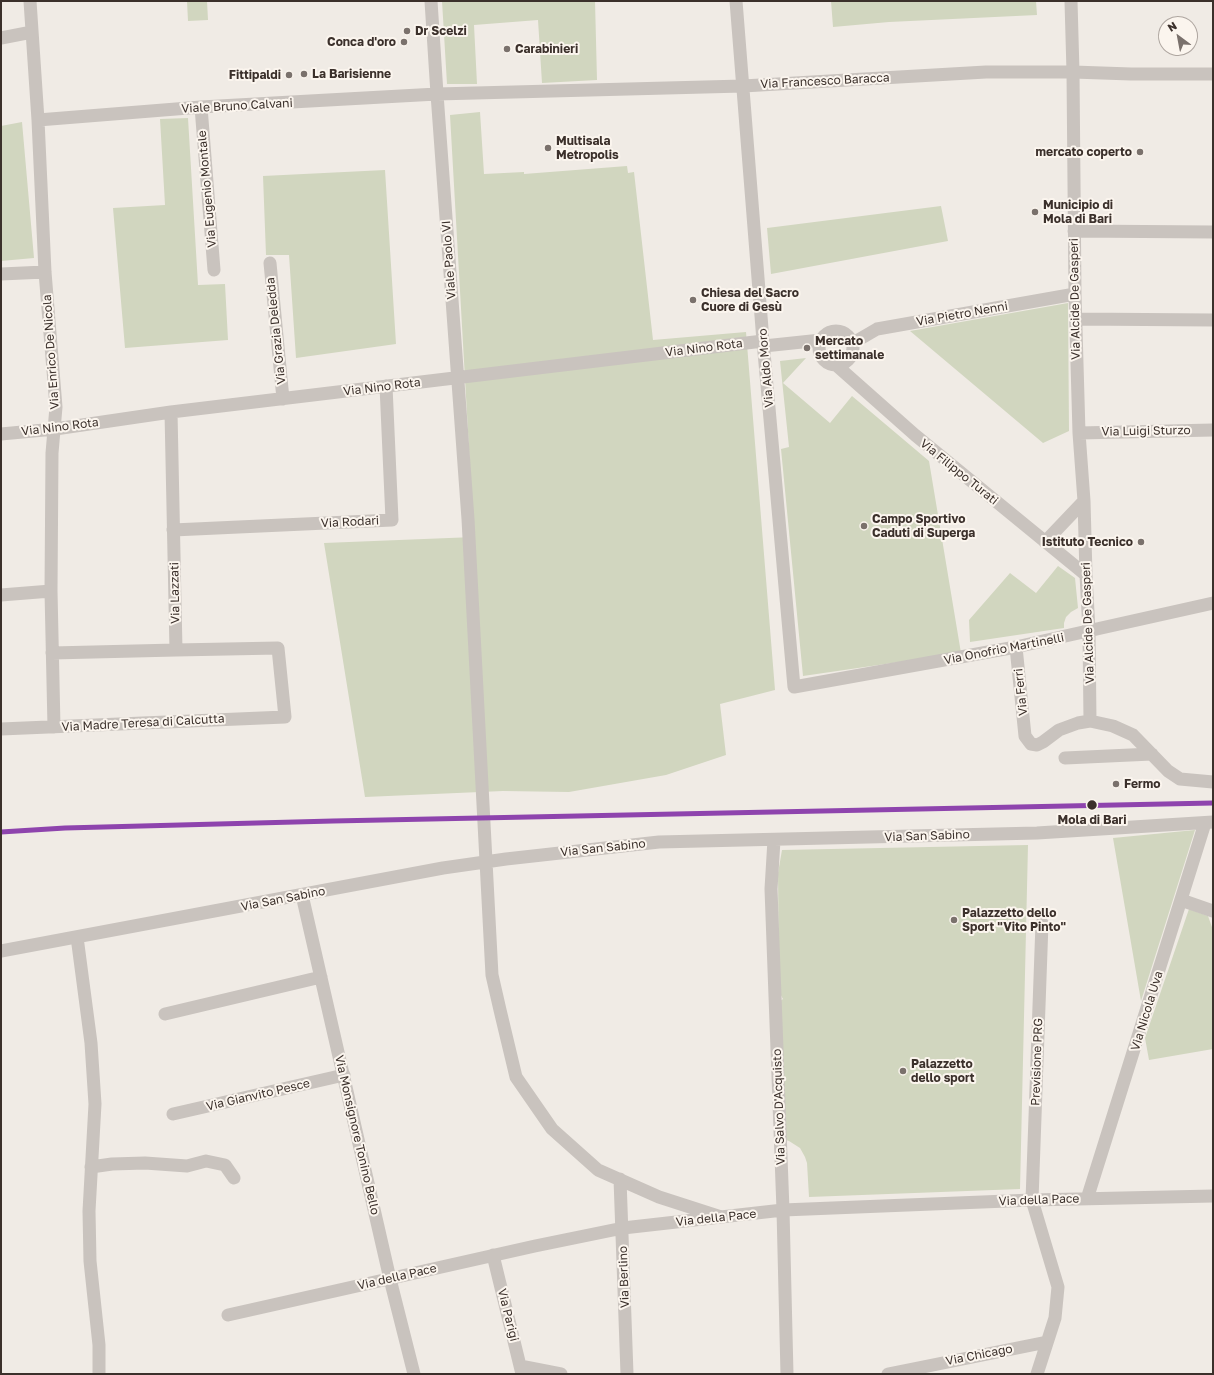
<!DOCTYPE html>
<html>
<head>
<meta charset="utf-8">
<style>
	body { margin:0 }
	#map { position:relative; width:1214px; height:1375px; overflow:hidden; background:#f0ebe5; font-family:"Golos Text",sans-serif }
	canvas { display:block }
	.frame { position:absolute; inset:0; border:2px solid #3b302b; pointer-events:none }
	.north { position:absolute; left:1158px; top:16px; width:40px; height:40px; box-sizing:border-box; background:#fbf5ee; border:1px solid #aea6a0; border-radius:50%; rotate:328deg; font-size:11px; font-weight:700; line-height:16px; text-align:center; color:#3b302b }
	.north::after { content:''; display:block; margin:auto; width:14px; height:18px; background:#7a716c; clip-path:polygon(50% 0,100% 100%,50% 72%,0 100%) }
</style>
</head>
<body>
<div id="map">
<canvas width="1214" height="1375"></canvas>
<div class="frame"></div>
<div class="north">N</div>
</div>
<script>
const ctx = document.querySelector('canvas').getContext('2d');
ctx.lineJoin = 'round';
function fill(path, color) { ctx.fillStyle = color; ctx.fill(path, 'evenodd'); }
const shape = rows => new Path2D(rows.map(r => 'M' + r).join(''));
function trace(path, color, width, dash) { ctx.strokeStyle = color; ctx.lineWidth = width; ctx.lineCap = dash ? 'butt' : 'round'; ctx.setLineDash(dash || []); ctx.stroke(path); }
function label(font, color, halo, rows, align = 'center') {
  ctx.font = font + ' "Golos Text",sans-serif'; ctx.lineWidth = 4; ctx.setLineDash([]); ctx.textBaseline = 'middle'; ctx.strokeStyle = halo; ctx.fillStyle = color; for (const [text, x, y, turn = 0] of rows) {
    ctx.save(); ctx.translate(x, y); ctx.rotate((+turn || 0) * Math.PI / 180); ctx.textAlign = isNaN(turn) ? turn : align; if (halo) ctx.strokeText(text, 0, 0); ctx.fillText(text, 0, 0); ctx.restore();
  }
}
fill(shape([
	[187,1,207,1,208,20,188,21],
	[442,1,595,1,597,80,542,83,538,20,474,25,477,84,447,84],
	[831,1,1036,1,1037,15,889,22,833,27],
	[480,112,484,174,524,172,524,174,627,166,628,173,634,172,653,340,746,332,775,690,720,704,726,755,666,775,569,792,503,791,365,797,324,543,474,537,450,115],
	[188,118,198,285,225,284,228,340,125,348,113,208,165,205,160,119],
	[22,122,34,258,1,261,1,126],
	[385,170,396,344,296,358,289,255,266,255,263,176],
	[941,206,948,241,771,274,767,228],
	[1068,303,1069,431,1043,443,910,331],
	[806,358,783,383,830,423,852,396,929,461,961,653,803,676,781,449,789,447,780,361],
	[1058,566,1075,578,1078,608,1071,612,1066,617,1064,623,1064,628,970,642,969,620,1010,573,1036,593],
	[1195,830,1141,1001,1113,838],
	[1028,845,1020,1189,809,1197,807,1163,805,1157,800,1148,789,1141,786,1140,780,1001,783,999,779,992,778,873,782,850],
	[1189,909,1208,916,1213,930,1213,1049,1149,1060,1145,1038]
]), '#d1d6bf');
trace(shape([
	[30,1,38,120,45,272,56,407,52,453,51,591,54,727],
	[431,1,437,94,468,519,492,975,500,1010,516,1077,552,1129,598,1170,659,1197,721,1217],
	[736,1,763,341,794,687,1016,647,1213,603],
	[1071,1,1073,72,1075,294,1079,433,1084,501,1086,575,1089,631,1090,721],
	[1,38,32,32],
	[201,107,214,270],
	[38,120,201,107,437,94,743,86,986,72,1073,72,1131,74,1213,74],
	[1074,231,1213,232],
	[270,263,283,399],
	[1,274,45,272],
	[1076,319,1213,320],
	'819 348a17 17 0 1 1 34 0a17 17 0 1 1-34 0Z',
	[853,343,877,329,1075,294],
	[764,346,821,340],
	[836,365,915,435,1086,575],
	[1079,433,1213,430],
	[1,434,55,429,171,412,763,341],
	[173,530,392,520,386,386],
	[1045,542,1084,501],
	[1,595,51,591],
	[1016,647,1025,736,1031,744,1037,745,1043,742,1059,730,1078,723,1090,721,1113,726,1133,735,1168,771,1180,779,1213,782],
	[52,653,176,650,171,412],
	[1,729,285,717,278,648,176,650],
	[1065,758,1152,754],
	[774,840,771,889,783,1210,787,1374],
	[302,895,390,1279,414,1374],
	[1181,900,1213,911],
	[77,937,91,1043,95,1104,89,1211,90,1261,99,1345,99,1374],
	[1,951,443,868,506,859,659,842,1037,833,1213,822],
	[165,1014,321,977],
	[173,1114,344,1075],
	[91,1167,112,1164,145,1163,187,1166,206,1161,225,1165,234,1178],
	[620,1179,627,1374],
	[1087,1199,1205,823],
	[493,1255,522,1374],
	[228,1315,535,1246,623,1228,783,1210,1032,1200,1213,1196],
	[520,1366,561,1374],
	[888,1374,1047,1342],
	[1037,1374,1055,1318,1058,1287,1032,1200,1042,923]
]), '#c9c3be', 13);
trace(shape([
	[1,832,65,828,333,821,1213,803]
]), '#8e44ad', 5);
for (const [x, y, r, color] of [
	[407,31,4,"#7a716c"],
	[404,42,4,"#7a716c"],
	[507,49,4,"#7a716c"],
	[304,74,4,"#7a716c"],
	[289,75,4,"#7a716c"],
	[548,148,4,"#7a716c"],
	[1140,152,4,"#7a716c"],
	[1035,212,4,"#7a716c"],
	[693,300,4,"#7a716c"],
	[807,348,4,"#7a716c"],
	[864,526,4,"#7a716c"],
	[1141,542,4,"#7a716c"],
	[1116,784,4,"#7a716c"],
	[1092,805,5.5,"#3b302b"],
	[954,920,4,"#7a716c"],
	[903,1071,4,"#7a716c"]
]) { const dot = new Path2D(); dot.arc(x, y, r, 0, 2 * Math.PI); ctx.fillStyle = color; ctx.fill(dot); trace(dot, '#fbf5ee', 1.5); }
label('bold 12px', '#3b302b', '#fbf5ee', [
	["Dr Scelzi",415,31],
	["Conca d'oro",396,42,"right"],
	["Carabinieri",515,49],
	["La Barisienne",312,74],
	["Fittipaldi",281,75,"right"],
	["Multisala",556,141],
	["Metropolis",556,155],
	["mercato coperto",1132,152,"right"],
	["Municipio di",1043,205],
	["Mola di Bari",1043,219],
	["Chiesa del Sacro",701,293],
	["Cuore di Gesù",701,307],
	["Mercato",815,341],
	["settimanale",815,355],
	["Campo Sportivo",872,519],
	["Caduti di Superga",872,533],
	["Istituto Tecnico",1133,542,"right"],
	["Fermo",1124,784],
	["Palazzetto dello",962,913],
	["Sport \"Vito Pinto\"",962,927],
	["Palazzetto",911,1064],
	["dello sport",911,1078]
], 'left');
label('12px', '#3b302b', '#fbf5ee', [
	["Via Francesco Baracca",825,81,-3],
	["Viale Bruno Calvani",237,106,-3],
	["Via Eugenio Montale",207,189,-95],
	["Viale Paolo VI",449,260,-94],
	["Via Alcide De Gasperi",1075,299,-91],
	["Via Pietro Nenni",962,314,-10],
	["Via Grazia Deledda",276,331,-96],
	["Via Nino Rota",704,348,-7],
	["Via Enrico De Nicola",51,352,-94],
	["Via Aldo Moro",766,368,-95],
	["Via Nino Rota",382,387,-7],
	["Via Nino Rota",60,427,-7],
	["Via Luigi Sturzo",1146,431,-1],
	["Via Filippo Turati",959,472,39],
	["Via Rodari",350,522,-3],
	["Via Lazzati",175,593,-91],
	["Via Alcide De Gasperi",1088,623,-92],
	["Via Onofrio Martinelli",1004,649,-11],
	["Via Ferri",1021,692,-96],
	["Via Madre Teresa di Calcutta",143,723,-3],
	["Via San Sabino",927,836,-2],
	["Via San Sabino",603,848,-6],
	["Via San Sabino",283,899,-11],
	["Via Nicola Uva",1147,1011,-73],
	["Previsione PRG",1037,1062,-88],
	["Via Gianvito Pesce",258,1095,-13],
	["Via Salvo D'Acquisto",779,1107,-92],
	["Via Monsignore Tonino Bello",357,1135,77],
	["Via della Pace",1039,1200,-2],
	["Via della Pace",716,1218,-6],
	["Via della Pace",397,1277,-13],
	["Via Berlino",624,1277,-92],
	["Via Parigi",508,1315,76],
	["Via Chicago",979,1355,-11]
]);
label('bold 12px', '#3b302b', '#fbf5ee', [
	["Mola di Bari",1092,820]
]);
</script>
</body>
</html>
